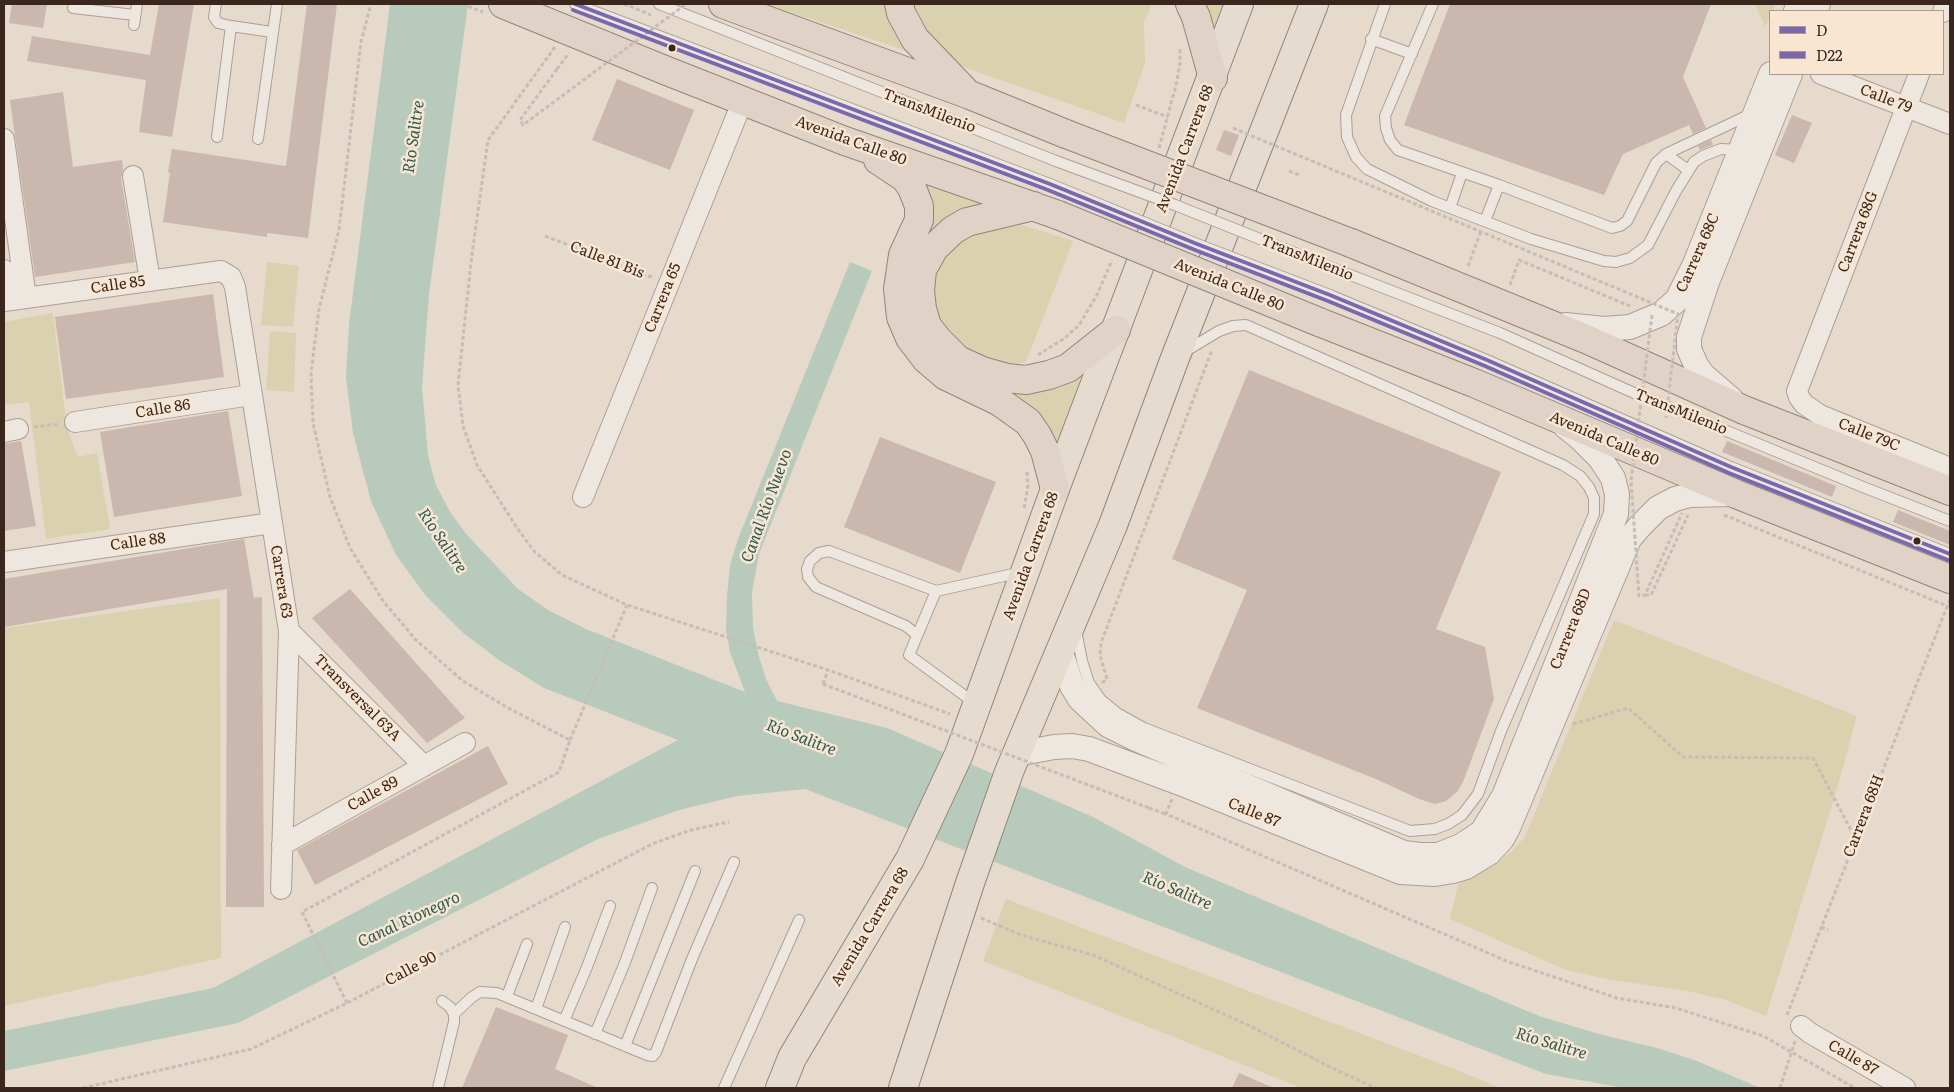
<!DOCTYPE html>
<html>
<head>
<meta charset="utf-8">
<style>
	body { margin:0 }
	#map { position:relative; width:1954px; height:1092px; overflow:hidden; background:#e6dacc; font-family:Literata,serif }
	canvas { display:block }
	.frame { position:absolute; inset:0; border:5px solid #3b261d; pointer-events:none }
	.legend { position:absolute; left:1769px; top:10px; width:175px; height:65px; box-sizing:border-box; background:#f8e6d2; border:1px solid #ac998a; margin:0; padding:6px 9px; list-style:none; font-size:15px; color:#3b261d }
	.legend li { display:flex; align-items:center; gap:10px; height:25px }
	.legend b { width:25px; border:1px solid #ac998a }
</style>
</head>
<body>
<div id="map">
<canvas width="1954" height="1092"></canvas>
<div class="frame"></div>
<ul class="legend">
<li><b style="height:6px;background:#7968ae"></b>D</li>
<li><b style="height:6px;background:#7968ae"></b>D22</li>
</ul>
</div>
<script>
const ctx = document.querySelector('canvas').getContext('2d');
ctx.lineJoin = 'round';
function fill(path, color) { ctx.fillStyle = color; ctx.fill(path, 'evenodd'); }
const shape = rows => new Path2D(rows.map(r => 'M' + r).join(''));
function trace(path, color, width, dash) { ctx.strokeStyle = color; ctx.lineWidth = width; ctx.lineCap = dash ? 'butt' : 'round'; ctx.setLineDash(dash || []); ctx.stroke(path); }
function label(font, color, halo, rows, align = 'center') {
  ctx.font = font + ' Literata,serif'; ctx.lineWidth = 5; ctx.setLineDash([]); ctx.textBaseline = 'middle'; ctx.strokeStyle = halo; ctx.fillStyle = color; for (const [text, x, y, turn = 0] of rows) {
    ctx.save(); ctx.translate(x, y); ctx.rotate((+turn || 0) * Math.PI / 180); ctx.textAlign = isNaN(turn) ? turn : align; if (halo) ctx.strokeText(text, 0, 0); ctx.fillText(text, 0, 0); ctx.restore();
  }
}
fill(shape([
	[766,4,888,4,913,53],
	[908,4,1152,4,1144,22,1145,63,1124,123,969,69,944,58],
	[1199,4,1230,4,1212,49],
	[1755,4,1776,4,1773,11,1770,11,1770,17,1765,27],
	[919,176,995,207,922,246],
	[1016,223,1073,241,1026,362,1002,367,948,339,935,314,928,289,935,267,954,242,977,227],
	[267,262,299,266,293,327,261,325],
	[53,313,67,428,78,457,97,453,110,529,46,539,29,402,4,405,4,322],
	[270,331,296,333,294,392,266,390],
	[1091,367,1055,465,990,383],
	[220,598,221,958,4,1006,4,628],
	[1614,620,1857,716,1834,799,1766,1016,1726,1000,1687,991,1607,979,1566,970,1450,919,1458,885,1494,865,1511,852,1525,837],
	[1006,899,1457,1070,1500,1088,1301,1088,983,961]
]), '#dad2ae');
fill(shape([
	[390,4,468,4,429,294,422,387,428,455,435,483,450,512,467,535,518,589,548,610,586,629,745,692,730,652,726,629,727,596,730,565,738,539,850,262,872,271,759,554,752,593,753,628,759,657,766,679,777,701,887,728,1093,817,1185,867,1539,1016,1599,1034,1657,1048,1697,1061,1760,1088,1625,1088,1546,1074,805,789,737,796,679,810,598,839,238,1023,4,1071,4,1031,213,988,678,740,544,688,499,660,462,632,426,596,396,555,371,501,353,433,346,377,349,324]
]), '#b8cabc');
fill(shape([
	[12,4,47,4,43,28,9,23],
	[159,4,194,4,172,137,139,132,146,80,27,61,32,36,150,55],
	[307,4,337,4,308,238,267,233,267,237,163,222,170,173,168,172,172,149,286,166],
	[1450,4,1711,4,1683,77,1706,128,1693,134,1689,125,1623,154,1604,195,1404,125],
	[617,79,694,110,670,170,592,140],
	[63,92,73,167,122,160,123,170,121,178,135,262,35,277,10,100],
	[1792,115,1812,123,1794,163,1775,155],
	[1224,130,1239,135,1231,156,1216,150],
	[1711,140,1713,145,1700,150,1698,146],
	[213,294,224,377,66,399,55,317],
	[1249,370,1501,472,1436,629,1485,647,1494,699,1463,782,1457,792,1446,801,1435,804,1419,799,1376,779,1197,708,1247,590,1172,559],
	[228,411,242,496,114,517,100,432],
	[880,437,996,482,960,573,844,527],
	[21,441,36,526,4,531,4,444],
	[1727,441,1836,486,1832,497,1722,452],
	[1898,510,1950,531,1950,545,1893,522],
	[244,539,254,598,262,597,264,907,226,907,227,589,4,627,4,579],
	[350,589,465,718,427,743,312,618],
	[488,746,508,784,315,885,297,850],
	[496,1007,568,1035,555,1069,598,1088,462,1088],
	[1239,1073,1274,1088,1232,1088]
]), '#cab7ad');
const service = shape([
	[216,4,214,17,218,23,231,26],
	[575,4,1050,184],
	[659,4,1056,161],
	[1385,4,1346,115,1347,137,1356,157,1367,169,1432,201,1531,239,1604,261,1616,262,1630,258,1648,245,1676,191,1694,162,1703,156,1721,149,1741,150],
	[1433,4,1385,116,1386,128,1390,140,1398,150,1499,185,1612,228,1620,226,1627,221,1656,163,1666,154,1751,114],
	[73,8,135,15],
	[134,25,137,4],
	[1371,39,1412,54],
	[217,137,231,26,272,32],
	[258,139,277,4],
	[1666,154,1688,170],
	[1450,208,1462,173],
	[1485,221,1499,185],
	[1340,271,1500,333,1634,393,1863,487,1950,521],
	[1330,295,1487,360,1731,467,1950,554],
	[1076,630,1082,661,1089,683,1101,700,1117,713,1144,728,1410,831,1435,829,1448,824,1462,815,1478,794,1501,731,1594,514,1594,498,1589,487,1580,476,1563,465,1246,325,1233,326,1219,331,1184,352],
	[917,635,906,626,816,587,808,577,807,569,810,561,819,553,829,551,936,591],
	[976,704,909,655,936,591,1022,572],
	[507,996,527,944],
	[536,1009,565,927],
	[454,1014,472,997,480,992,497,993,647,1055,653,1056,656,1052,692,959,734,862],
	[564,1021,587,967,610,906],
	[595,1034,624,965,652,888],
	[625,1046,695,871],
	[438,1088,454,1022,454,1014,450,1007,442,1001],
	[724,1088,799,920]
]);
const minor = shape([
	[1943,12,1946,4],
	[1821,74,1950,124],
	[1919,74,1797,391,1799,397,1804,404,1820,415,1950,468],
	[4,139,26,298],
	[133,176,150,281],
	[4,270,9,300],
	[4,301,221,271,231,277,235,287,289,631,281,889],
	[75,422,251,395],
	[4,432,18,429],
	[583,497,743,100],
	[4,562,272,523],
	[289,631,424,766],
	[282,845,465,743],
	[1801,1026,1810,1033,1905,1088]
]);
const tertiary = shape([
	[1796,11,1799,4],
	[1815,11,1818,4],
	[1565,325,1604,329,1630,327,1661,314,1677,300,1695,264,1771,74],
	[1731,399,1703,375,1697,367,1689,349,1689,337,1707,282,1790,74],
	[1060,650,1072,686,1080,699,1108,725,1136,739,1404,853,1420,855,1438,855,1461,846,1482,832,1504,796,1616,514,1617,494,1613,478,1600,458,1581,439,1565,426],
	[1017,754,1054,747,1072,746,1089,749,1180,783,1400,872,1435,874,1453,871,1466,867,1489,853,1502,839,1508,828,1629,539,1640,526,1658,508,1675,499,1690,495,1732,494]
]);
const primary = shape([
	[780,1088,792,1058,910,859,959,754,1055,489,1239,4],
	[903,1088,970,883,1009,772,1113,525,1175,358,1314,4]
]);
const trunk = shape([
	[503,4,667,71,845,141,1058,215],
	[723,4,970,95,1066,134],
	[899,4,901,13,915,39,963,89],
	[1190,4,1196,17,1213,78],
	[878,160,905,178,912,188,919,206,919,220,903,255,898,289,901,317,910,338,926,359,946,376,1000,402,1028,422,1037,435,1045,451,1055,489],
	[1034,206,967,222,953,230,934,248,922,270,920,291,922,309,927,326,938,340,958,360,982,371,1007,378,1026,380,1049,375,1068,368,1116,330],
	[1351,243,1586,339,1744,410,1950,491],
	[1319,322,1474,383,1736,494,1950,579]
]);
trace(service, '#ab9f96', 12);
trace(minor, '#ab9f96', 22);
trace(tertiary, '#ab9f96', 26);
trace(primary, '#90857c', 30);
trace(trunk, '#90857c', 30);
trace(shape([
	[462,4,483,12],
	[624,4,651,15],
	[555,47,488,140,472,254,458,385,463,426,477,465,517,528,534,551,562,575,627,605,828,670,950,714],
	[557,69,569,53],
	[1136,105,1168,117],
	[1159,148,1176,85,1180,64,1180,48],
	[1289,171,1299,175],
	[545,236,654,278],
	[1468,266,1481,231],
	[1510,285,1519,260,1630,306],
	[1038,355,1065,338,1079,325,1097,295,1112,260],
	[34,427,60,424],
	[1024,508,1028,486,1027,472],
	[1724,515,1950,607],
	[1645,595,1651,595,1688,515],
	[1102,683,1107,679,1100,655,1101,643,1212,350],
	[823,684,828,670],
	[1573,724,1628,708,1683,757,1813,758,1855,838],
	[570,740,627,605],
	[1172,799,1166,814,1509,962,1617,998,1676,1008,1763,1036,1855,1088],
	[1149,808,1166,814],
	[981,918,1021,935,1093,955,1248,1025,1332,1068,1376,1088],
	[1821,927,1828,930],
	[347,1003,302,912,559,772,570,740,510,709,463,681,416,640,383,601,350,548,330,497,313,423,311,373,319,309,339,230,361,42,371,4],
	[1787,1015,1950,599],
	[83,1088,251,1049,347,1003,652,844,691,830,729,822],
	[1780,1088,1795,1041]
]), '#c7bdb6', 3, [4, 2.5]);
trace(service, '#eee7df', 10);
trace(minor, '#eee7df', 20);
trace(tertiary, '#eee7df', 24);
trace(primary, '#e6dbcf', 28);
trace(trunk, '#e0d2c6', 28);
const serviceBridge = shape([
	[1056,161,1175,205,1340,271],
	[1050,184,1197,244,1330,295]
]);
const trunkBridge = shape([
	[1066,134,1351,243],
	[1058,215,1319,322]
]);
trace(serviceBridge, '#ab9f96', 12, []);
trace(trunkBridge, '#90857c', 30, []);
trace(shape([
	[557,69,520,120,523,125,686,4],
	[1233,128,1678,314,1666,418],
	[1652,315,1631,481,1639,596,1645,595,1682,513],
	[823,684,1149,808]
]), '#c7bdb6', 3, [4, 2.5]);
trace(serviceBridge, '#eee7df', 10);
trace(trunkBridge, '#e0d2c6', 28);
trace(shape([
	[575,4,1050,184,1197,244,1330,295,1487,360,1731,467,1950,554]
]), '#7968ae', 4);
trace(shape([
	[573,10,1048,190,1195,250,1328,301,1485,366,1729,473,1948,560]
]), '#7968ae', 4);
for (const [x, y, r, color] of [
	[672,48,4.5,"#3b261d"],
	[1917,541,4.5,"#3b261d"]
]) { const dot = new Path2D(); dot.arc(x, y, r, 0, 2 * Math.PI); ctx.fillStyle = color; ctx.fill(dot); trace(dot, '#f8e6d2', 2); }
label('15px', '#3b261d', '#f8e6d2', [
	["Calle 79",1886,99,21],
	["TransMilenio",929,111,21],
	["Avenida Calle 80",851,141,20],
	["Avenida Carrera 68",1185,149,-69],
	["Carrera 68G",1858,232,-69],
	["Carrera 68C",1698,253,-66],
	["TransMilenio",1307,258,22],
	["Calle 81 Bis",607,260,21],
	["Calle 85",118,285,-8],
	["Avenida Calle 80",1229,285,22],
	["Carrera 65",663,298,-68],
	["Calle 86",163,409,-9],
	["TransMilenio",1681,412,22],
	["Calle 79C",1869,435,22],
	["Avenida Calle 80",1604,439,23],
	["Calle 88",138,542,-8],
	["Avenida Carrera 68",1031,556,-70],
	["Carrera 63",281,582,81],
	["Carrera 68D",1571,629,-68],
	["Transversal 63A",357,698,45],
	["Calle 89",373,794,-29],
	["Calle 87",1254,813,22],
	["Carrera 68H",1864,816,-69],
	["Avenida Carrera 68",870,927,-59],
	["Calle 90",411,969,-28],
	["Calle 87",1853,1058,30]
]);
label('italic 16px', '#2b5b50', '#f8e6d2', [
	["Río Salitre",414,137,-82],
	["Canal Río Nuevo",767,506,-70],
	["Río Salitre",442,541,56],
	["Río Salitre",801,738,21],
	["Río Salitre",1177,891,23],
	["Canal Rionegro",409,920,-25],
	["Río Salitre",1551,1044,17]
]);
</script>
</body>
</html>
